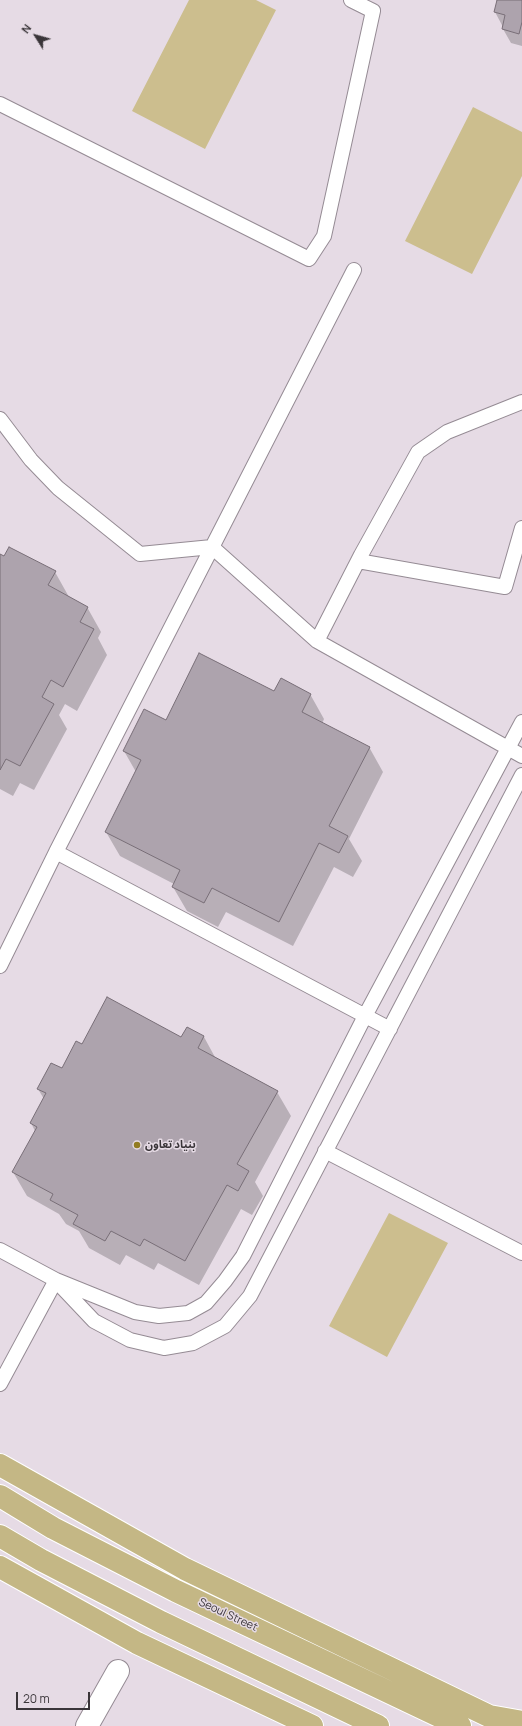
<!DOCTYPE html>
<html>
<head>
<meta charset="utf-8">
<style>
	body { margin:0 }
	#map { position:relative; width:522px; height:1726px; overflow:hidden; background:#e6dbe5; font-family:Manrope,sans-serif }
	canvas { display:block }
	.north { position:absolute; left:16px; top:16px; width:40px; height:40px; -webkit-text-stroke:3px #e6dbe5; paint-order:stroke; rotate:307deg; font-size:11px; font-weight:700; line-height:16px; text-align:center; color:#3a3539 }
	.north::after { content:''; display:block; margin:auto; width:14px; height:18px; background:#3a3539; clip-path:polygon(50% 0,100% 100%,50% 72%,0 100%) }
	.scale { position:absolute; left:16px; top:1692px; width:74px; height:18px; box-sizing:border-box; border:2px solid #3a3539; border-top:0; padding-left:5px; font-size:12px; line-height:14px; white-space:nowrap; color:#3a3539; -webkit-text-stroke:3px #e6dbe5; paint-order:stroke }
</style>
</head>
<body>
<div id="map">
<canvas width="522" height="1726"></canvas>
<div class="north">N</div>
<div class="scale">20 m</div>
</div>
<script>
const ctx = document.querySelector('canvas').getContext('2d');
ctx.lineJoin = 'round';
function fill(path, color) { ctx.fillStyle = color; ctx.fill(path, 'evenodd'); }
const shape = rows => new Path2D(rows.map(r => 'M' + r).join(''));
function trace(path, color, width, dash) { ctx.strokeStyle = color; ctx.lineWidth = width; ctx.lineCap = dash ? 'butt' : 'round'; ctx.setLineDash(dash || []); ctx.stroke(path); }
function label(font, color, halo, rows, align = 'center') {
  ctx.font = font + ' Manrope,"Noto Sans Arabic",sans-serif'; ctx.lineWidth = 3; ctx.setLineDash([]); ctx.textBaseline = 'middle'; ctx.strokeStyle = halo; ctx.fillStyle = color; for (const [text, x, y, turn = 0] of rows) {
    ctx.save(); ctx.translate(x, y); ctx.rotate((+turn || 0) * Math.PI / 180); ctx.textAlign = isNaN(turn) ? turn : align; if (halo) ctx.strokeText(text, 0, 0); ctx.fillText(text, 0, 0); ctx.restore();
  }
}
fill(shape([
	[189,0,256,0,276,10,205,149,132,111],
	[473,107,522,132,522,176,472,274,405,241],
	[389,1213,448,1243,387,1357,329,1326]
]), '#ccbe8e');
fill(shape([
	[498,0,522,0,522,46,511,43,503,29,503,27,495,12],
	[0,555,55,572,69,597,87,607,101,632,98,638,107,655,77,711,65,704,59,715,67,729,34,790,20,783,13,796,0,789],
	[275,693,310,694,324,719,322,724,369,747,383,772,349,839,362,861,353,877,334,867,293,946,226,912,218,927,187,911,173,887,174,884,120,856,106,832,136,772,124,751,166,721],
	[188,1028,204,1037,216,1059,277,1092,291,1116,255,1182,263,1196,252,1215,241,1209,199,1285,158,1263,154,1270,126,1255,120,1265,89,1248,79,1231,66,1224,59,1214,27,1196,13,1172,35,1131,31,1123,44,1099,38,1089,62,1070,82,1046,182,1039]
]), '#0003');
const building = shape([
	[497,0,522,0,522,22,519,34,502,29,505,15,494,12,497,0],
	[9,547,56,571,48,585,88,607,80,622,94,629,63,687,51,680,42,697,54,704,20,766,6,759,0,770,0,554,4,556,9,547],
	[199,653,274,691,281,678,311,694,302,712,370,747,329,826,348,836,339,853,319,843,279,922,212,888,204,903,172,887,180,870,105,832,141,760,123,751,144,709,166,720,199,653],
	[107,997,181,1037,187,1027,204,1036,198,1048,278,1091,237,1164,249,1171,238,1191,227,1185,185,1261,144,1239,140,1246,111,1231,105,1241,73,1224,78,1215,50,1200,53,1194,12,1172,37,1127,30,1123,46,1093,37,1089,51,1063,62,1068,76,1041,82,1044,107,997]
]);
fill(building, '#ada3ad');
trace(building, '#786e77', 1);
const lane = shape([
	[0,104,309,259,324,236,373,11,351,0],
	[354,270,56,852,390,1029],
	[0,419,31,460,58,488,140,554,212,547,317,641,522,756],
	[358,561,505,587,522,528],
	[317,641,361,555,418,452,447,432,522,402],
	[0,966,56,852],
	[325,1151,522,1253],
	[0,1250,56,1280,135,1312,159,1316,188,1313,206,1303,225,1281,243,1256,365,1016,522,722],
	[58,1283,94,1321,130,1340,164,1348,193,1343,225,1326,250,1296,522,775],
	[0,1384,56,1280]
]);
const street = shape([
	[87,1726,118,1671]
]);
const primary = shape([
	[0,1465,185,1569,489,1716,522,1722],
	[0,1496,53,1528,176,1591,460,1726],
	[0,1536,41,1560,161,1622,378,1726],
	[0,1567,137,1643,312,1726]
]);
trace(lane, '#958b94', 16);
trace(street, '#958b94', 24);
trace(primary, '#fff', 24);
trace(lane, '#fff', 14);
trace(street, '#fff', 22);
trace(primary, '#c4b785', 22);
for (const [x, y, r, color] of [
	[137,1145,4,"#927b22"]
]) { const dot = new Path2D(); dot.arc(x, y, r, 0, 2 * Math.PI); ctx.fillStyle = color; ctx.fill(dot); trace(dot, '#e6dbe5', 1.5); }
label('bold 11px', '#3a3539', '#e6dbe5', [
	["بنیاد تعاون",145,1145]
], 'left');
label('11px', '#3a3539', '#e6dbe5', [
	["Seoul Street",228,1615,25]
]);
</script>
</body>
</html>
